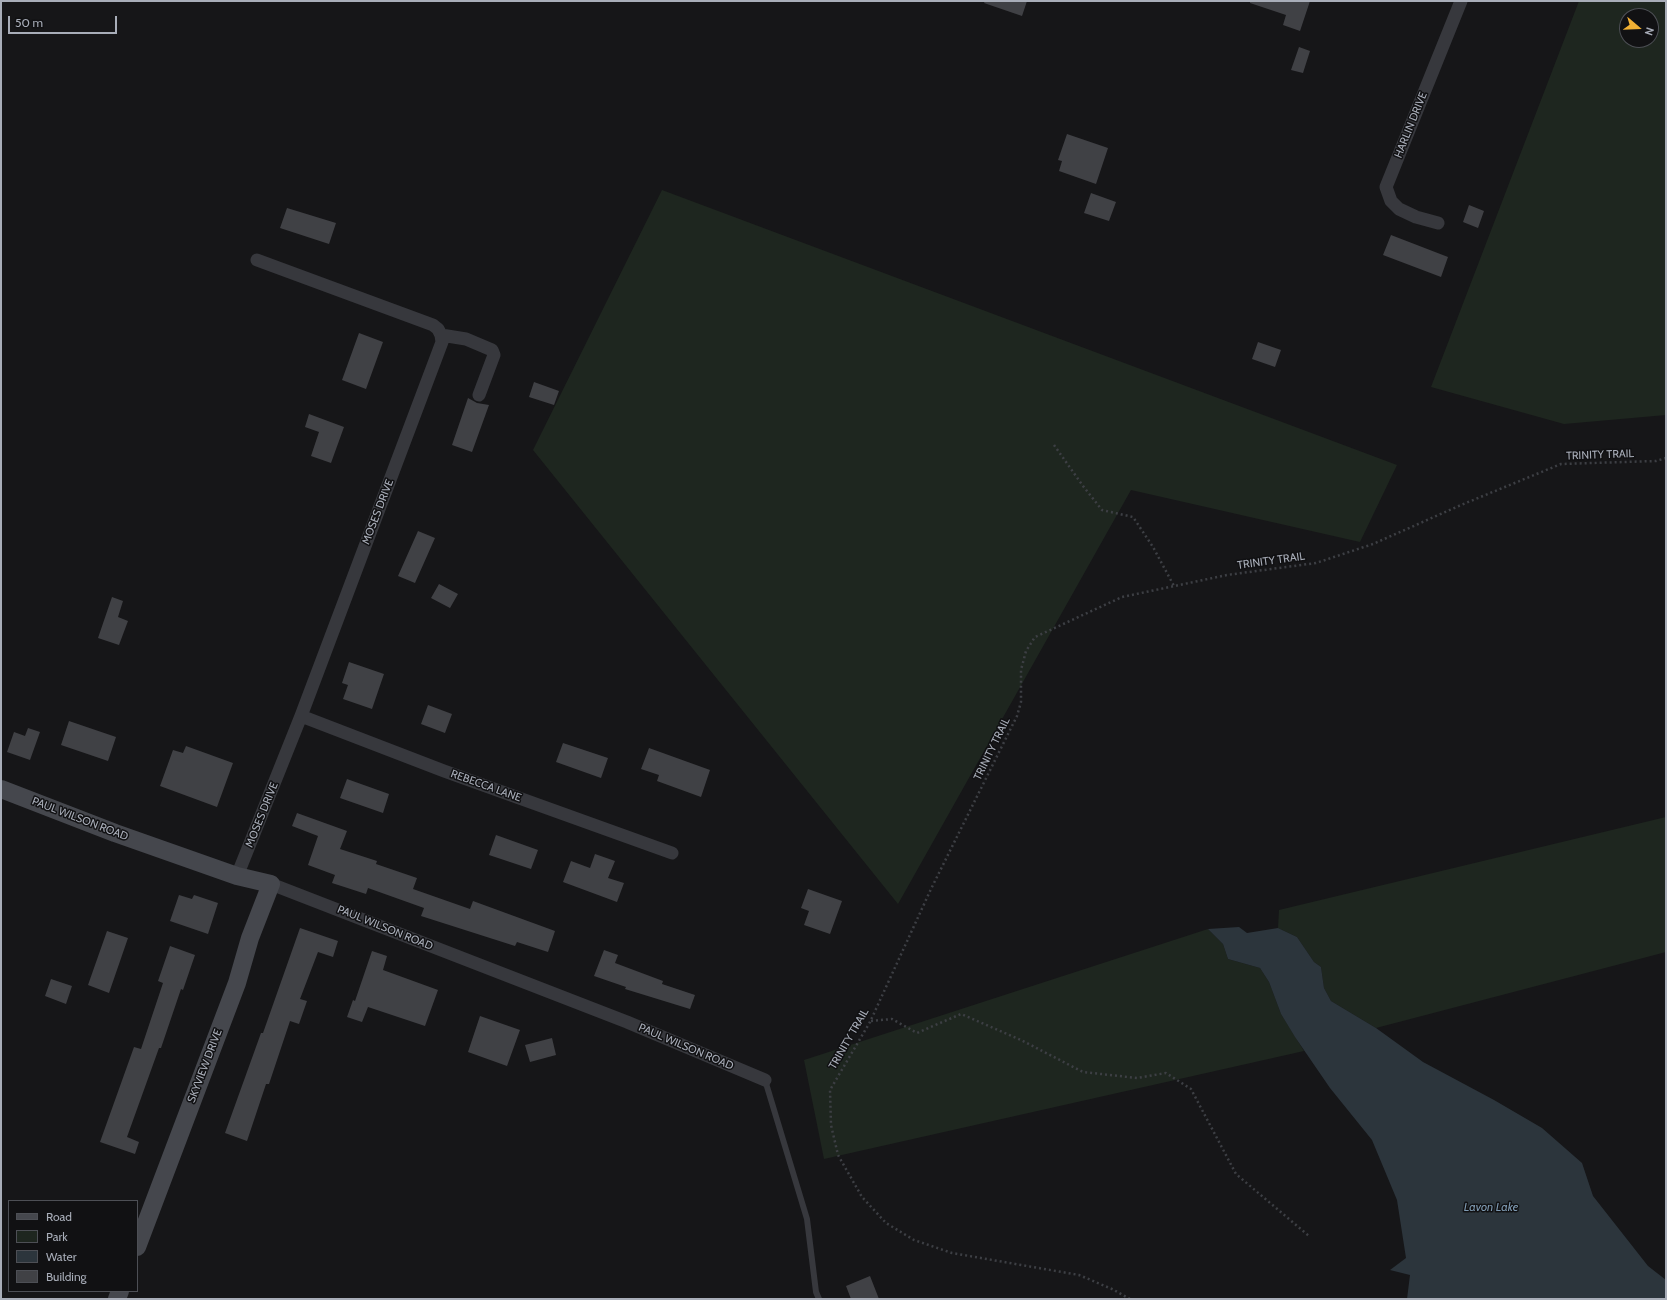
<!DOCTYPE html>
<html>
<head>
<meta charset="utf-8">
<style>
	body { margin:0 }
	#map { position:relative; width:1667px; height:1300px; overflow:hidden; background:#161618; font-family:Cabin,sans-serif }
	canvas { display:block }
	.frame { position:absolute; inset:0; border:2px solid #a8adb8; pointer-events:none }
	.legend { position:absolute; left:8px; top:1200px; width:130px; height:92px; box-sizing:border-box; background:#111113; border:1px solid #4d4f55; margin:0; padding:5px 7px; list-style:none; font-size:12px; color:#a8adb8 }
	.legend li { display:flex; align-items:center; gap:8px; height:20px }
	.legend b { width:20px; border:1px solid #4d4f55 }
	.north { position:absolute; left:1619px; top:8px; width:40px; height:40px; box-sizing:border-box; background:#111113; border:1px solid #4d4f55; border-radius:50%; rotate:109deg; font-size:11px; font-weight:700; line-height:16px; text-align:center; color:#a8adb8 }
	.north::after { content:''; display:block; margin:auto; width:14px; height:18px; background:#f2b134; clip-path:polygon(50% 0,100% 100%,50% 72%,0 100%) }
	.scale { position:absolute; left:8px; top:16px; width:109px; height:18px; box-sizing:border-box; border:2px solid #a8adb8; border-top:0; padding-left:5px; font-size:12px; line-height:14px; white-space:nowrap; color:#a8adb8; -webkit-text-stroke:3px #111113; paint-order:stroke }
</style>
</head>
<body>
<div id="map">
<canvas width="1667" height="1300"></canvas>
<div class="frame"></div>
<ul class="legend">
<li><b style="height:5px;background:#45474d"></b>Road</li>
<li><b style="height:11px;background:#1e261f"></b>Park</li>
<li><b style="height:11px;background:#2c353c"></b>Water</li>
<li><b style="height:11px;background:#404145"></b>Building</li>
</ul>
<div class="north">N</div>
<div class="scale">50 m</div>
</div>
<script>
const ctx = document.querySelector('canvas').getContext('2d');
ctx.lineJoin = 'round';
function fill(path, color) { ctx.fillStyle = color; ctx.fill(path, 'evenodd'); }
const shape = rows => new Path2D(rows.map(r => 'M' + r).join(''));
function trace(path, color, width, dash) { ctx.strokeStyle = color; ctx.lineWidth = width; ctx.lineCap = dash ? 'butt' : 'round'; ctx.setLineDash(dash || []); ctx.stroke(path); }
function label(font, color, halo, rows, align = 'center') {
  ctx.font = font + ' Cabin,sans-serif'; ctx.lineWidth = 3; ctx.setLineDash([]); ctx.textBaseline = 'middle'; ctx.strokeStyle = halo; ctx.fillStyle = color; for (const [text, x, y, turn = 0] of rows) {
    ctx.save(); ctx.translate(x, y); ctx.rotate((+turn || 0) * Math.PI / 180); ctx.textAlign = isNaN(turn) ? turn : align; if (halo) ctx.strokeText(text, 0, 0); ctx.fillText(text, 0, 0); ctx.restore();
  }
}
fill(shape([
	[1579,1,1666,1,1666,415,1564,424,1431,387],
	[1627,16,1651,16,1651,40,1627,40],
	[662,190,1397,465,1360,542,1131,490,898,904,533,450],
	[1666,817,1666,952,1376,1028,1331,1001,1324,988,1321,967,1314,962,1297,937,1278,928,1279,910],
	[1208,929,1223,944,1228,959,1260,968,1269,982,1281,1014,1304,1051,824,1159,804,1060]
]), '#1e261f');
fill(shape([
	[1239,927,1247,933,1278,928,1297,937,1314,962,1321,967,1324,988,1331,1001,1376,1028,1423,1062,1494,1100,1542,1128,1582,1163,1593,1196,1648,1266,1666,1280,1666,1299,1407,1299,1410,1275,1390,1270,1406,1258,1397,1200,1372,1140,1330,1088,1295,1037,1281,1014,1269,982,1260,968,1228,959,1223,944,1208,929]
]), '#2c353c');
fill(shape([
	[985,1,1027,1,1022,16,984,3],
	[1250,1,1310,1,1300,31,1283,25,1286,15,1250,3],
	[1299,47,1310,51,1303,73,1291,70],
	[1067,134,1108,148,1096,184,1059,171,1062,161,1058,160],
	[1091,193,1116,202,1109,221,1084,213],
	[1469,205,1484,211,1478,228,1463,222],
	[287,208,336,223,329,244,280,228],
	[1391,235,1448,257,1441,277,1383,255],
	[359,333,383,342,366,389,342,380],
	[1258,342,1281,350,1275,367,1252,359],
	[534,382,559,391,554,405,529,397],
	[468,398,477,403,489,405,472,452,452,445],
	[309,414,344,427,331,463,311,456,319,432,305,427],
	[418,531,435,538,415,583,398,576],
	[439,584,458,594,450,608,431,598],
	[112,597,123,601,118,617,128,621,119,645,98,638],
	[349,662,384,674,372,709,343,699,348,685,342,683],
	[428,705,452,714,445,733,421,724],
	[69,721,116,737,108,761,61,745],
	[28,728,40,732,30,760,7,752,14,732,25,736],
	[563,743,608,758,601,778,556,762],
	[186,746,233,763,217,807,160,786,173,750,183,753],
	[649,748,710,770,701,797,657,781,659,775,641,769],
	[347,779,389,794,383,813,340,798],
	[297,813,347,831,340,849,377,861,376,864,417,878,413,889,470,909,473,901,555,931,548,952,517,942,515,946,421,916,424,908,368,888,366,894,332,883,335,875,308,865,318,836,292,826],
	[496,835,538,850,531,869,489,855],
	[595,854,615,861,608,878,624,883,617,902,563,882,571,861,590,868],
	[808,889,842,901,830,934,804,925,809,911,801,908],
	[179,895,192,899,194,895,218,903,208,934,170,921],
	[300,928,338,941,333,957,318,952,300,999,307,1001,299,1024,290,1021,269,1084,266,1084,247,1141,225,1133,261,1033,263,1033],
	[107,931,128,938,109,993,88,985],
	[170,946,195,955,183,990,181,989,161,1048,159,1048,127,1137,139,1142,135,1154,100,1142,134,1047,141,1049,163,983,158,981],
	[604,950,618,955,615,963,663,981,662,984,695,995,690,1009,625,989,626,987,594,976],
	[372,951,387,956,383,970,438,990,425,1026,368,1007,362,1022,347,1017,353,1000,355,1001],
	[51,979,72,986,66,1004,45,996],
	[480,1016,520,1030,507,1066,468,1052],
	[552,1038,556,1055,530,1062,525,1045],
	[870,1276,879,1299,851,1299,846,1286]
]), '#404145');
trace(shape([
	[1054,445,1083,486,1102,510,1133,517,1153,547,1174,586],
	[871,1021,892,1019,917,1033,961,1014,1021,1040,1083,1072,1137,1078,1166,1073,1191,1089,1236,1174,1309,1236],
	[1130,1299,1112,1289,1079,1275,952,1253,914,1240,886,1223,862,1197,838,1155,831,1125,830,1090,870,1022,931,889,1017,716,1021,702,1021,670,1026,651,1035,637,1122,597,1227,575,1316,563,1373,544,1461,505,1561,464,1656,461,1666,458]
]), '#3d3f44', 2.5, [2, 3]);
trace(shape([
	[765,1080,807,1219,816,1292,819,1299]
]), '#37383d', 6);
trace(shape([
	[1438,223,1416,217,1399,209,1391,201,1386,187,1461,1],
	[441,335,466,339,492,350,494,355,479,395],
	[301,716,444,771,672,853],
	[237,876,301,716,442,342,441,335,438,329,433,325,257,260],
	[271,884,627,1022,765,1080]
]), '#37383d', 13);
trace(shape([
	[1,789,115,833,237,876,271,884,250,938,237,983,137,1247],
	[117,1299,120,1291]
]), '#45474d', 18);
label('11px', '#a8adb8', '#111113', [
	["HARLIN DRIVE",1411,125,-68],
	["TRINITY TRAIL",1600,455,-2],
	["MOSES DRIVE",378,512,-69],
	["TRINITY TRAIL",1271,561,-8],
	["TRINITY TRAIL",992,749,-64],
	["REBECCA LANE",486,786,20],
	["MOSES DRIVE",262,815,-68],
	["PAUL WILSON ROAD",80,819,21],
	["PAUL WILSON ROAD",385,928,22],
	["TRINITY TRAIL",849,1039,-60],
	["PAUL WILSON ROAD",686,1047,23],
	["SKYVIEW DRIVE",205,1066,-69]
]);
label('italic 12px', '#7f9bb3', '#111113', [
	["Lavon Lake",1491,1207]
]);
</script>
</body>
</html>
